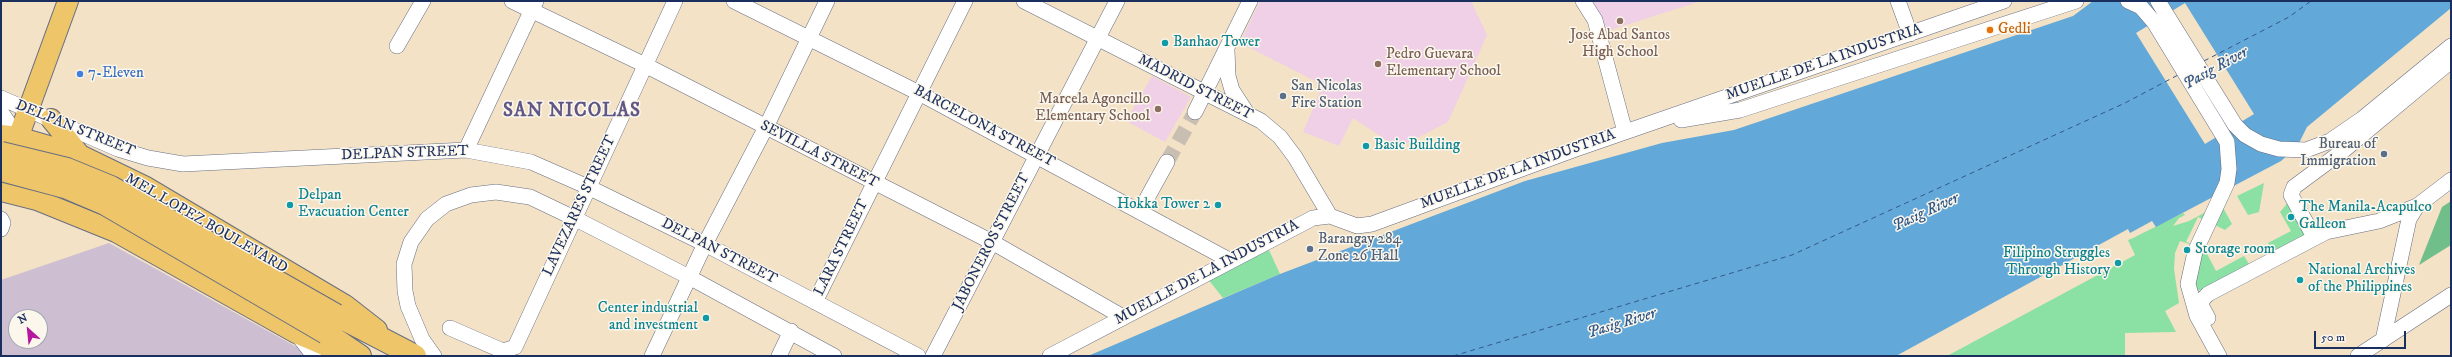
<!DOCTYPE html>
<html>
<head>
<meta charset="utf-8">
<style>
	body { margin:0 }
	#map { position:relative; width:2452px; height:357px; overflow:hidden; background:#f3e2c6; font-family:"IM FELL DW Pica",serif }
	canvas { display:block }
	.frame { position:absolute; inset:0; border:2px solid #1b2f5e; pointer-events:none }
	.north { position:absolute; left:8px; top:309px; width:40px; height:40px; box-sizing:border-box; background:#fbf7ec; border:1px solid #a1a7b3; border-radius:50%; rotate:333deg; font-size:11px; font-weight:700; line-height:16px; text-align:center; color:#1b2f5e }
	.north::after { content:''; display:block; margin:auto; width:14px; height:18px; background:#b5179e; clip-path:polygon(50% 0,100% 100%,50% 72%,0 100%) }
	.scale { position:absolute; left:2314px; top:331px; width:92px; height:18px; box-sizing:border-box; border:2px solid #1b2f5e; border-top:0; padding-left:5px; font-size:12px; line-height:14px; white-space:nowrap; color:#1b2f5e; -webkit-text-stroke:3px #fbf7ec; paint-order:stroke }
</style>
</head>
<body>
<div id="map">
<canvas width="2452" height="357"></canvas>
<div class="frame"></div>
<div class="north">N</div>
<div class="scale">50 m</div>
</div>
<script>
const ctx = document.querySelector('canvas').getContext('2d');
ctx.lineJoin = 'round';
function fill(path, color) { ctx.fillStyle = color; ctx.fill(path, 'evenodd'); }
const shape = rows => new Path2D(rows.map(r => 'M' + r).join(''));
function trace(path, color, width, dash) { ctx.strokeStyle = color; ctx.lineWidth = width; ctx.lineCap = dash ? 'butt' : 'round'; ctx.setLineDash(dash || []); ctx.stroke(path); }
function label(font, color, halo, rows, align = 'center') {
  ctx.font = font + ' "IM FELL DW Pica",serif'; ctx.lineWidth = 3; ctx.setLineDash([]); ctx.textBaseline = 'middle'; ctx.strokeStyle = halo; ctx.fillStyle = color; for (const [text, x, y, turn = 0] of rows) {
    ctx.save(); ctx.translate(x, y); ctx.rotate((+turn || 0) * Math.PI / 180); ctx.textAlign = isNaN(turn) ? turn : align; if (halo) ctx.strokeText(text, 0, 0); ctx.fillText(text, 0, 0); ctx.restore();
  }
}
fill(shape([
	[1260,1,1471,1,1487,35,1448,122,1398,148,1353,118,1339,146,1303,132,1323,85,1240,43],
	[1593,1,1701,1,1604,32,1598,10],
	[1152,76,1191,97,1165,142,1126,121]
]), '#efd0e6');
fill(shape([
	[109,243,313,356,1,356,1,280],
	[16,317,40,317,40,341,16,341]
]), '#cdbed2');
fill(shape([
	[2278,179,2282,186,2308,233,2272,252,2268,243,2291,231,2280,212,2290,200],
	[2264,183,2259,212,2248,215,2237,196],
	[2221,204,2232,224,2225,230,2198,217,2186,242,2199,246,2196,258,2206,252,2216,271,2244,256,2249,264,2196,292,2194,274,2195,258,2199,247,2180,241,2175,253,2174,269,2179,303,2165,311,2176,332,2125,333,2125,356,1947,356,2135,255,2128,240,2133,238,2183,213,2185,215,2179,218,2173,226,2189,221],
	[1269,250,1280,274,1223,298,1207,278]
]), '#8be0a3');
fill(shape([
	[2451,201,2451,245,2419,265,2442,207]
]), '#70be89');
fill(shape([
	[2093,1,2451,1,2451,8,2307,127,2297,147,2281,161,2156,227,2152,221,2130,233,2128,229,1896,356,1088,356,1280,274,1525,181,1662,143,1734,130,2073,16]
]), '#62a8d8');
fill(shape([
	[2185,3,2254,114,2205,144,2136,33]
]), '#f3e2c6');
trace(shape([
	[2204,61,2289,17,2311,1],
	[1453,356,1792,255,2125,103,2178,75]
]), '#345989', 1, [5, 4]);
trace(shape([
	[1167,162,1195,112]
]), '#c8beb1', 15, [15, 8]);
const minor = shape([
	[512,1,645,65,992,242,1123,317],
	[734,1,919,93,1231,261],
	[1024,1,1261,121,1280,137,1295,157,1330,216],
	[1583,1,1595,20,1625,132],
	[1898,1,1910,34],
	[2128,1,2141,7,2154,22,2227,142,2229,169,2227,183,2195,252,2188,284,2197,316,2219,356],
	[2158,1,2235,125,2245,135,2261,144,2279,149,2306,150,2330,141,2362,119,2451,46],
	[397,46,423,1],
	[1227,50,1228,76,1232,90,1247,113],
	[1,98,118,149,148,158,183,164,466,150,531,162,588,187,705,244,918,356],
	[1,112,18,137],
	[1195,112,1250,1],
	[1681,120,1740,110,2076,1],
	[466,150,536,1],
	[1140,211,1167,162],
	[1,219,3,223,1,229],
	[2314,237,2291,195,2294,187,2344,150,2451,61],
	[815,302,965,1],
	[2208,318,2201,305,2203,299,2208,294,2326,232,2379,221,2417,206,2451,180],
	[450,328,503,351,515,347,675,1],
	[296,333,314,356],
	[2383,340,2409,219,2417,206],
	[434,356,422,339,408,306,405,291,404,264,411,242,427,219,446,204,471,195,496,192,530,197,574,218,689,277,834,356],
	[652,356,705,244,765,129,827,1],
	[779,356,791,331],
	[933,356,1117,1],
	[1050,356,1313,218,1330,216,1357,226,1372,224,1576,149,2004,1],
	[2358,356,2451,295]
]);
const major = shape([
	[51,119,80,155],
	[1,135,18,137,80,155,146,187,345,305,377,330],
	[14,149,68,1],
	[1,191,37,200,116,232,296,333,350,356]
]);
const highway = shape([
	[336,315,415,356],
	[326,333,360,356]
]);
trace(minor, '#676e82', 16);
trace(major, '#676e82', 22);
trace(highway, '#676e82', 24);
trace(minor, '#fff', 15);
trace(major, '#eec569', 20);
trace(highway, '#eec569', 22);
const highwayBridge = shape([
	[1,153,67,169,111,187,336,315],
	[1,170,65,187,105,204,326,333]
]);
trace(highwayBridge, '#676e82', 24, []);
trace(highwayBridge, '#eec569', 22);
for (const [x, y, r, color] of [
	[1620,21,4,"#8d6e63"],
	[1990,30,4,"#e8710a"],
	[1165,43,4,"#0f9aa8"],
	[1378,64,4,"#8d6e63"],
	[80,74,4,"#3f7fe0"],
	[1283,96,4,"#5c6f8a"],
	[1158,109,4,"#8d6e63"],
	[1366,146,4,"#0f9aa8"],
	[2384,154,4,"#5c6f8a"],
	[290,205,4,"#0f9aa8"],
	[1218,205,4,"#0f9aa8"],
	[2291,217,4,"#0f9aa8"],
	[1310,249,4,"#5c6f8a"],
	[2187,250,4,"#0f9aa8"],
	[2118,263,4,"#0f9aa8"],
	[2300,280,4,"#0f9aa8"],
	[706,318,4,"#0f9aa8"]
]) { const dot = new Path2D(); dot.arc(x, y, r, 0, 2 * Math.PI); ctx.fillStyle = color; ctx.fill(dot); trace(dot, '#fbf7ec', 1.5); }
label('15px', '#c56008', '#fbf7ec', [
	["Gedli",1998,30]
], 'left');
label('15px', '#785e54', '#fbf7ec', [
	["Jose Abad Santos",1620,36],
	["High School",1620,53],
	["Pedro Guevara",1386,55,"left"],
	["Elementary School",1386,72,"left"],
	["Marcela Agoncillo",1150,100,"right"],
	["Elementary School",1150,117,"right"]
]);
label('15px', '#0d838f', '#fbf7ec', [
	["Banhao Tower",1173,43],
	["Basic Building",1374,146],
	["Delpan",298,196],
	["Evacuation Center",298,213],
	["Hokka Tower 2",1210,205,"right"],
	["The Manila-Acapulco",2299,208],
	["Galleon",2299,225],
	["Storage room",2195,250],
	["Filipino Struggles",2110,254,"right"],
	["Through History",2110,271,"right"],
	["National Archives",2308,271],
	["of the Philippines",2308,288],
	["Center industrial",698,309,"right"],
	["and investment",698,326,"right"]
], 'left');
label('15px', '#1b2f5e', '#fbf7ec', [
	["MUELLE DE LA INDUSTRIA",1824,63,-19],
	["MADRID STREET",1195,88,27],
	["BARCELONA STREET",984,127,28],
	["DELPAN STREET",75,129,22],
	["DELPAN STREET",405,154,-2],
	["SEVILLA STREET",819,155,27],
	["MUELLE DE LA INDUSTRIA",1518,170,-20],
	["LAVEZARES STREET",580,206,-65],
	["MEL LOPEZ BOULEVARD",206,224,30],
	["JABONEROS STREET",992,242,-63],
	["LARA STREET",842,248,-64],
	["DELPAN STREET",719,252,27],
	["MUELLE DE LA INDUSTRIA",1207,273,-28]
]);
label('15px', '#366cbe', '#fbf7ec', [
	["7-Eleven",88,74]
], 'left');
label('15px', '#4e5e75', '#fbf7ec', [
	["San Nicolas",1291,87],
	["Fire Station",1291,104],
	["Bureau of",2376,145,"right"],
	["Immigration",2376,162,"right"],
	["Barangay 284",1318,240],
	["Zone 26 Hall",1318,257]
], 'left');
label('italic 16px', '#345989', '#fbf7ec', [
	["Pasig River",2216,69,-29],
	["Pasig River",1926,213,-25],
	["Pasig River",1622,324,-17]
]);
ctx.letterSpacing = '1px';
label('bold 19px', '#615787', '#fbf7ec', [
	["SAN NICOLAS",572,112]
]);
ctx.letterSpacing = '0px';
</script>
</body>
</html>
